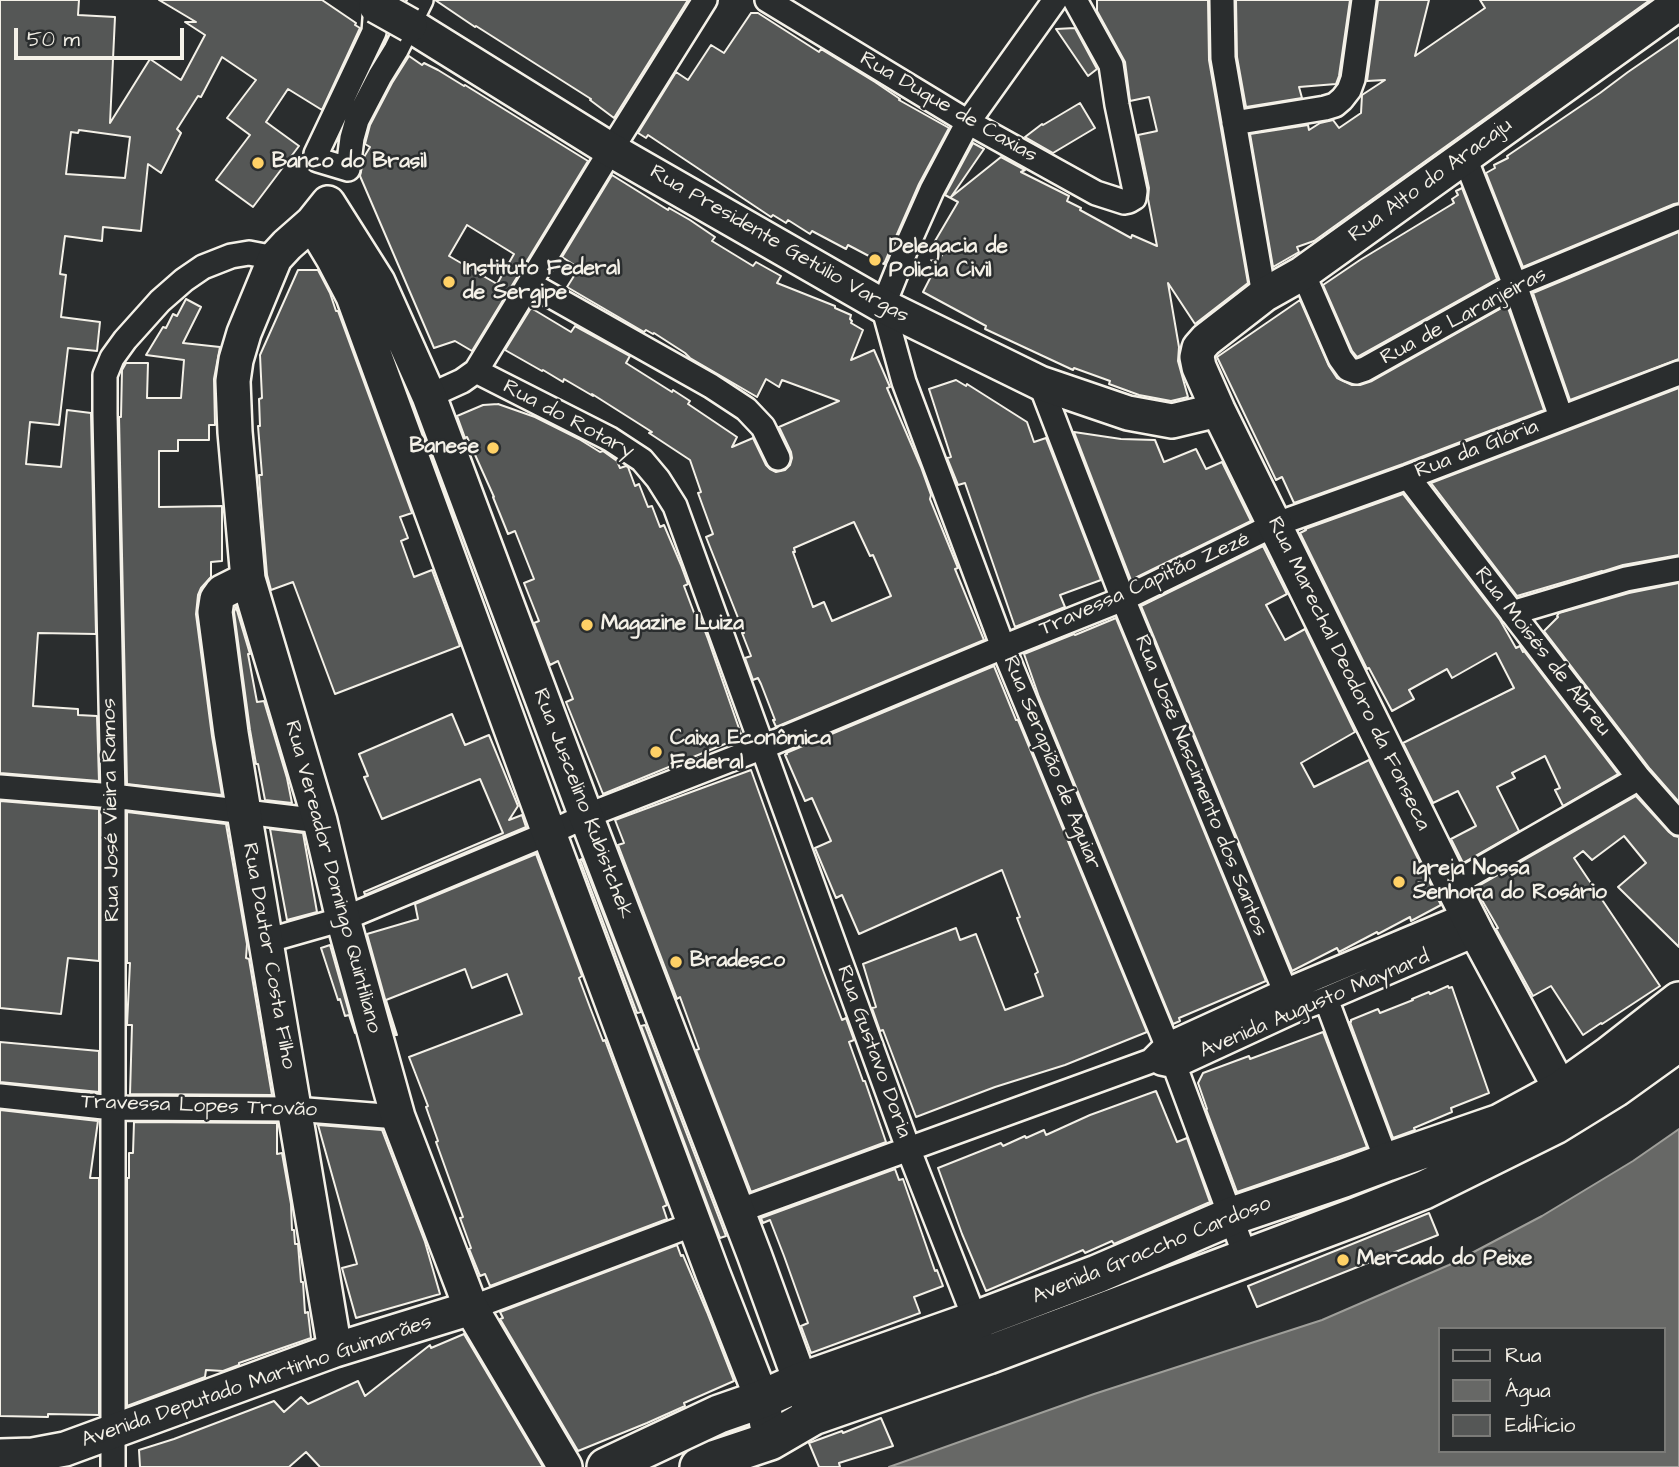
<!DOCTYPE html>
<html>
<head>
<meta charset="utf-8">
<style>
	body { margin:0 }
	#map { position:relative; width:1679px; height:1467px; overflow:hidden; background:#2a2d2e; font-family:"Architects Daughter",sans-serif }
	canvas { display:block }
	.legend { position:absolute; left:1438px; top:1327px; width:228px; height:126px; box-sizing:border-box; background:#2a2d2e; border:2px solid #7b7b78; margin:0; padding:9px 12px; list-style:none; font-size:21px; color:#f4f1e8 }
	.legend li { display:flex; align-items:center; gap:14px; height:35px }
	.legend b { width:35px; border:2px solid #7b7b78 }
	.scale { position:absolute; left:14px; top:28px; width:170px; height:32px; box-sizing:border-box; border:4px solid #f4f1e8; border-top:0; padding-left:9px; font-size:21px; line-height:24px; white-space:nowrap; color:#f4f1e8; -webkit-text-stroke:5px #2a2d2e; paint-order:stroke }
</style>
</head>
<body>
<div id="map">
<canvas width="1679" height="1467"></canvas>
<ul class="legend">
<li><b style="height:9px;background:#2a2d2e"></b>Rua</li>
<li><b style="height:19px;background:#676866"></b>Água</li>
<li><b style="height:19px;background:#555756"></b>Edifício</li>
</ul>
<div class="scale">50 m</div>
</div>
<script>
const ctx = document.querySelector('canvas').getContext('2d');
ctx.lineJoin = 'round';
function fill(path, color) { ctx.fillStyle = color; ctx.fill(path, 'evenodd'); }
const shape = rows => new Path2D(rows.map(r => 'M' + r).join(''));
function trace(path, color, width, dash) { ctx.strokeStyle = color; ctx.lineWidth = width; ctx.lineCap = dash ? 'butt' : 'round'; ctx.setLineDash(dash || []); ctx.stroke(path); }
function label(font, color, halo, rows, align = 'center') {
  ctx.font = font + ' "Architects Daughter",sans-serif'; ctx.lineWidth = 5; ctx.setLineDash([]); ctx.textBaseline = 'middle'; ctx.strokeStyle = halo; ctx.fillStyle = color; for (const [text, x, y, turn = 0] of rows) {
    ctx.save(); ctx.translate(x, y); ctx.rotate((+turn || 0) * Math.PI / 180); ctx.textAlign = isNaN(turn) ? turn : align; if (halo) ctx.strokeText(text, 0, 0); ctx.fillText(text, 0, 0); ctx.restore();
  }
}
const water = shape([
	[1679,1129,1679,1467,889,1467,1094,1394,1322,1320,1449,1265,1542,1216,1633,1161,1679,1129],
	[1439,1329,1663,1329,1663,1451,1439,1451,1439,1329]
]);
fill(water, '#676866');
trace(water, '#9f9f9a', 2);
const building = shape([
	[0,0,79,0,78,15,115,17,110,123,150,59,181,80,205,35,185,22,196,22,159,0,322,0,356,23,355,25,360,28,322,110,288,89,266,122,299,146,253,207,216,180,250,135,227,118,256,80,222,57,201,97,198,96,177,129,181,133,161,173,148,164,141,231,103,227,102,241,65,236,60,274,66,275,61,317,100,322,97,351,68,348,59,425,30,422,26,464,61,467,67,410,91,413,96,634,38,633,33,706,78,709,78,715,97,716,99,781,0,773,0,0],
	[79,130,130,137,125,178,66,174,71,132,78,133,79,130],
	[435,0,688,0,614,118,590,100,591,99,476,26,475,27,435,0],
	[1097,0,1208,0,1209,60,1248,283,1195,324,1168,283,1179,347,1178,361,1188,397,1171,401,1139,395,1109,384,1110,381,1074,368,1073,370,985,329,986,326,923,292,946,247,935,241,958,202,945,195,973,143,984,149,951,197,1001,157,1025,170,1021,172,1069,196,1067,201,1081,208,1080,210,1131,238,1132,235,1157,246,1148,199,1149,188,1138,135,1157,131,1149,97,1130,101,1125,62,1097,11,1097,0],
	[1236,0,1350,0,1339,76,1336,84,1299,87,1302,98,1246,107,1237,57,1236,0],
	[1378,0,1429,0,1415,56,1485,8,1480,0,1650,0,1314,241,1297,247,1299,252,1273,267,1250,134,1308,125,1309,130,1320,123,1333,120,1339,128,1361,113,1362,95,1385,80,1367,81,1378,0],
	[751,13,758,13,819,52,821,49,875,82,900,99,899,100,949,128,919,184,884,264,848,245,846,249,812,231,810,234,788,220,786,223,773,215,771,217,648,135,646,138,638,133,676,72,688,80,711,45,724,53,751,13],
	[1075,28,1097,69,1088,76,1056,29,1075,28],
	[1679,37,1679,203,1674,204,1523,267,1486,173,1495,168,1494,165,1508,158,1507,156,1600,93,1628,72,1679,37],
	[409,56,422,65,424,63,438,70,464,86,465,85,588,161,472,351,455,341,434,348,360,176,364,157,370,147,365,144,370,125,392,83,409,56],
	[467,225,514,254,497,284,449,256,467,225],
	[1080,103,1095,128,1053,153,1025,137,1042,124,1043,125,1080,103],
	[612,175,668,210,669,208,690,220,715,237,712,241,753,266,756,262,781,276,777,283,835,306,835,308,851,315,850,319,852,321,851,323,863,330,851,360,874,350,890,387,887,388,921,467,931,495,930,499,958,568,955,569,984,640,776,727,773,720,775,720,761,684,758,678,753,680,745,658,751,656,742,633,744,633,706,537,713,534,698,493,701,492,690,460,649,433,652,432,592,394,593,396,564,379,563,382,543,370,542,371,505,350,531,308,571,332,575,326,630,356,626,363,672,392,673,390,690,401,688,404,737,437,732,447,753,438,766,465,770,469,776,472,785,470,790,465,792,458,791,452,779,427,839,401,782,380,779,387,766,379,757,397,690,358,685,353,654,333,653,334,646,330,644,332,567,287,579,268,562,257,612,175],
	[854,522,870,556,873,555,891,596,832,621,824,602,813,607,793,552,795,552,794,548,854,522],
	[1462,188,1497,279,1357,357,1352,351,1323,285,1360,260,1454,203,1452,199,1458,195,1456,191,1462,188],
	[1679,232,1679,359,1570,400,1533,293,1679,232],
	[298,270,318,270,330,293,336,311,338,311,412,513,400,517,408,538,401,541,414,577,432,570,460,646,335,694,293,582,271,590,267,575,261,503,259,475,262,475,258,426,260,426,259,399,262,398,260,355,298,270],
	[186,299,201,307,183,343,220,347,214,379,215,425,209,425,209,440,178,440,178,451,159,451,159,507,222,506,222,561,211,562,211,577,201,588,198,595,196,614,212,736,222,795,127,784,119,417,121,417,122,370,126,363,148,363,147,398,181,398,184,360,146,355,163,327,166,328,173,314,177,316,186,299],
	[1300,300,1329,366,1337,378,1352,385,1360,385,1372,381,1507,305,1544,410,1403,464,1294,503,1282,477,1276,480,1217,357,1300,300],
	[956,380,966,386,967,384,1027,422,1034,442,1046,438,1101,580,1060,595,1065,607,1015,627,965,483,958,485,947,458,951,457,929,389,956,380],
	[1679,388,1679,555,1623,565,1601,572,1602,571,1517,596,1431,483,1679,388],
	[498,404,535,417,579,439,600,452,603,451,617,461,620,468,626,466,628,467,635,486,639,484,648,507,652,506,660,527,664,525,681,565,688,584,684,586,696,618,699,616,708,639,742,737,603,794,566,702,573,699,558,661,550,665,534,623,539,621,524,583,534,579,515,531,508,534,493,497,494,497,467,437,465,438,457,416,483,405,498,404],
	[1074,432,1121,439,1155,440,1164,462,1196,449,1206,469,1222,462,1251,521,1131,580,1074,432],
	[1403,494,1500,620,1516,648,1520,646,1523,652,1524,651,1618,774,1563,806,1555,790,1560,788,1545,756,1512,773,1515,778,1497,787,1519,831,1463,863,1451,839,1476,826,1458,791,1433,803,1403,743,1514,688,1496,653,1452,678,1447,669,1409,690,1414,699,1392,711,1369,668,1367,669,1300,533,1306,530,1305,529,1403,494],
	[1263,546,1287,594,1266,605,1285,640,1305,629,1355,732,1301,763,1314,787,1369,760,1441,905,1411,921,1410,917,1378,934,1377,932,1339,952,1337,948,1292,971,1141,606,1263,546],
	[1679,583,1679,802,1650,769,1544,631,1558,617,1557,616,1559,613,1629,593,1679,583],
	[236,607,250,654,248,654,257,702,264,701,287,778,292,803,265,800,258,764,256,764,250,730,234,612,236,607],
	[1116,618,1266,981,1179,1018,1180,1021,1173,1024,1039,697,1024,654,1074,634,1075,635,1116,618],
	[994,666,1016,720,1018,720,1147,1032,1065,1065,995,1087,916,1117,883,1030,880,1031,872,1008,876,1007,863,964,956,928,960,940,976,934,1005,1010,1043,996,1035,974,1038,972,1017,918,1020,917,1002,870,859,934,842,895,836,898,815,848,831,841,812,798,805,801,785,755,787,754,786,753,994,666],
	[452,714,465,745,489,735,518,806,509,820,522,815,526,827,365,895,364,892,503,833,480,779,382,819,372,796,364,777,368,776,359,754,452,714],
	[751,770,823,970,842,1020,846,1018,854,1040,849,1042,863,1081,865,1081,886,1142,751,1192,696,1050,699,1049,680,997,677,999,618,845,624,843,615,820,751,770],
	[1636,796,1669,832,1674,836,1679,837,1679,947,1618,887,1646,863,1624,836,1592,860,1583,851,1574,858,1660,986,1602,1024,1601,1023,1583,1035,1551,986,1533,996,1496,929,1498,928,1475,888,1636,796],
	[0,801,99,809,99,961,68,958,61,1014,0,1008,0,801],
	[127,812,226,824,247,944,246,958,249,959,272,1095,130,1094,132,1025,127,1025,130,963,127,963,127,812],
	[270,829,303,833,317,912,287,920,270,829],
	[536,854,582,976,579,978,591,1010,603,1041,605,1040,667,1205,663,1207,667,1219,490,1286,485,1274,480,1276,469,1249,471,1248,460,1218,463,1217,436,1142,438,1141,426,1107,428,1106,409,1057,522,1014,507,974,472,988,465,969,386,1000,397,1035,395,1035,367,934,418,919,415,904,536,854],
	[582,859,641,1012,637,1013,580,860,582,859],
	[330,945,355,1033,349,1015,345,1016,340,999,338,1000,321,948,330,945],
	[1448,986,1449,988,1452,987,1489,1093,1451,1108,1452,1112,1414,1128,1415,1130,1393,1138,1350,1022,1351,1022,1351,1020,1378,1009,1380,1013,1413,1000,1412,999,1429,992,1430,994,1448,986],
	[645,1025,726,1236,720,1238,641,1026,645,1025],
	[1323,1032,1367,1147,1237,1192,1206,1109,1207,1109,1198,1083,1203,1073,1249,1056,1250,1059,1323,1032],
	[0,1042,99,1051,99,1092,0,1082,0,1042],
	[1156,1091,1177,1142,1187,1138,1210,1202,1114,1244,1112,1241,1085,1253,1083,1250,986,1291,962,1234,938,1168,1001,1143,1003,1146,1025,1136,1026,1138,1044,1130,1046,1135,1090,1115,1156,1091],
	[0,1110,98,1121,90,1178,99,1178,99,1415,48,1414,48,1417,0,1416,0,1110],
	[134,1122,277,1123,277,1154,282,1153,291,1204,292,1230,294,1230,295,1244,298,1244,301,1282,303,1282,305,1313,308,1312,311,1338,239,1363,239,1365,223,1371,206,1370,205,1377,127,1406,127,1178,129,1178,129,1153,133,1153,134,1122],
	[318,1125,382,1130,425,1242,440,1294,356,1318,342,1268,357,1264,318,1125],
	[895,1169,899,1180,903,1179,935,1271,937,1270,943,1286,914,1297,920,1313,811,1353,801,1326,808,1323,784,1256,770,1220,763,1223,761,1218,895,1169],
	[1429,1213,1438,1235,1257,1307,1248,1286,1429,1213],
	[677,1245,681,1256,683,1255,707,1312,734,1381,684,1403,685,1406,647,1423,578,1451,500,1319,503,1318,500,1312,677,1245],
	[464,1334,543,1467,320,1467,306,1452,289,1467,140,1467,139,1450,174,1439,274,1401,284,1412,301,1397,308,1404,358,1381,365,1396,430,1345,431,1348,464,1334],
	[881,1418,893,1446,839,1463,840,1467,819,1467,809,1443,842,1431,843,1433,881,1418]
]);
fill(building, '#555756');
trace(building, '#f4f1e8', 2);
const street = shape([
	[383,0,376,6,374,32,316,154,318,160,348,169,352,138,357,120,380,76,396,50,421,0],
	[767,0,968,122,1096,193,1124,202,1129,201,1134,198,1135,191,1117,105,1111,65,1075,0],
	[1055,0,968,122,932,190,908,244,883,306,904,382,1003,647,1167,1045,1246,1258],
	[1222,0,1223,58,1264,295],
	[1234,123,1325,108,1335,105,1342,99,1349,90,1353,79,1364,0],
	[1465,158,1515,285,1561,417],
	[1303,273,1340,358,1348,369,1356,372,1365,369,1515,285,1679,217],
	[530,284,711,386,746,409,763,427,778,458],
	[476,371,610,439,642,460,658,479,675,506,908,1148,980,1332],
	[1040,383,1123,599,1285,991],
	[429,396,462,381,476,371,611,150,705,0],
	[1408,477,1639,778,1679,823],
	[1512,613,1626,579,1679,569],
	[0,787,113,796,320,821],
	[1452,885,1639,778],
	[266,941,343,919,549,833,586,816,763,747,1003,647,1123,599,1274,525,1408,477,1679,373],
	[1326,999,1387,1162],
	[1161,1063,1175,1066,1294,1011,1326,999,1477,934],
	[0,1096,113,1108,294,1109,398,1117],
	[738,1211,1151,1061,1167,1045,1285,991,1468,914],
	[471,1308,694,1224],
	[113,1467,113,796,105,414,105,375,112,358,125,340,160,301,184,280,203,267,231,256,249,253,275,258]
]);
const secondary = shape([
	[410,25,611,150,883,306,1040,383,1128,413,1172,421,1218,410],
	[312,223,333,258,353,296,549,833,713,1274,762,1399,770,1441],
	[248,579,222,592,217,599,215,612,231,733,244,812,335,1350],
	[1561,1090,1477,934,1452,885,1218,410,1199,367,1197,357,1199,348,1206,340,1264,295,1303,273,1679,3],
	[0,1456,33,1455,65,1449,335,1350,471,1308],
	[565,1467,471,1308,398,1117,343,919,320,821,248,579,235,432,233,381,236,360,244,333,275,258,287,245,312,223,328,203,378,282,429,396,586,816,754,1254,810,1408]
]);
const primary = shape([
	[606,1467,719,1414,762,1399,800,1382,976,1320,1097,1274,1232,1216,1344,1178,1387,1162,1500,1123,1561,1090,1610,1055,1679,1001],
	[699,1467,716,1459,770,1441,813,1416,988,1355,1358,1216,1424,1190,1555,1125,1615,1088,1679,1042]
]);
trace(street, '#f4f1e8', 28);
trace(secondary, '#f4f1e8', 38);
trace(primary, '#f4f1e8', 42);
trace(street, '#2a2d2e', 23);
trace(secondary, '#2a2d2e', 33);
trace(primary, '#2a2d2e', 37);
const secondaryBridge = shape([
	[376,6,410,25]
]);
trace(secondaryBridge, '#f4f1e8', 38, []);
trace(secondaryBridge, '#2a2d2e', 33);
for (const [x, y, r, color] of [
	[258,163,7,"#ffd166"],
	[875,260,7,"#ffd166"],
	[449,282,7,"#ffd166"],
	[493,448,7,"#ffd166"],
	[587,625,7,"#ffd166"],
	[656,752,7,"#ffd166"],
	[1399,882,7,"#ffd166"],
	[676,962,7,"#ffd166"],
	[1343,1260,7,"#ffd166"]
]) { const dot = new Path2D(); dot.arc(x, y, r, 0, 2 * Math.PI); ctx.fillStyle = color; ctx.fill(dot); trace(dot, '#2a2d2e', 2.5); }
label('21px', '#f4f1e8', '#2a2d2e', [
	["Rua Duque de Caxias",948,108,30],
	["Rua Alto do Aracaju",1431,181,-36],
	["Rua Presidente Getúlio Vargas",779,245,30],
	["Rua de Laranjeiras",1464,317,-28],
	["Rua do Rotary",568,420,28],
	["Rua da Glória",1477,450,-21],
	["Travessa Capitão Zezé",1145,585,-24],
	["Rua Moisés de Abreu",1542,652,52],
	["Rua Marechal Deodoro da Fonseca",1348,674,64],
	["Rua Serapião de Aguiar",1051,763,68],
	["Rua José Nascimento dos Santos",1200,786,68],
	["Rua Juscelino Kubistchek",582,804,69],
	["Rua José Vieira Ramos",112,810,-91],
	["Rua Vereador Domingo Quintiliano",332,877,75],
	["Rua Doutor Costa Filho",268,956,80],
	["Avenida Augusto Maynard",1315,1005,-23],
	["Rua Gustavo Doria",873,1052,70],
	["Travessa Lopes Trovão",199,1107,2],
	["Avenida Graccho Cardoso",1152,1251,-22],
	["Avenida Deputado Martinho Guimarães",257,1382,-19]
]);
label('bold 21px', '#f4f1e8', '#2a2d2e', [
	["Banco do Brasil",272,163],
	["Delegacia de",889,248],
	["Policia Civil",889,272],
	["Instituto Federal",463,270],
	["de Sergipe",463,294],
	["Banese",479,448,"right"],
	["Magazine Luiza",601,625],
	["Caixa Econômica",670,740],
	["Federal",670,764],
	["Igreja Nossa",1413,870],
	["Senhora do Rosário",1413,894],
	["Bradesco",690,962],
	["Mercado do Peixe",1357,1260]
], 'left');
</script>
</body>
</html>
